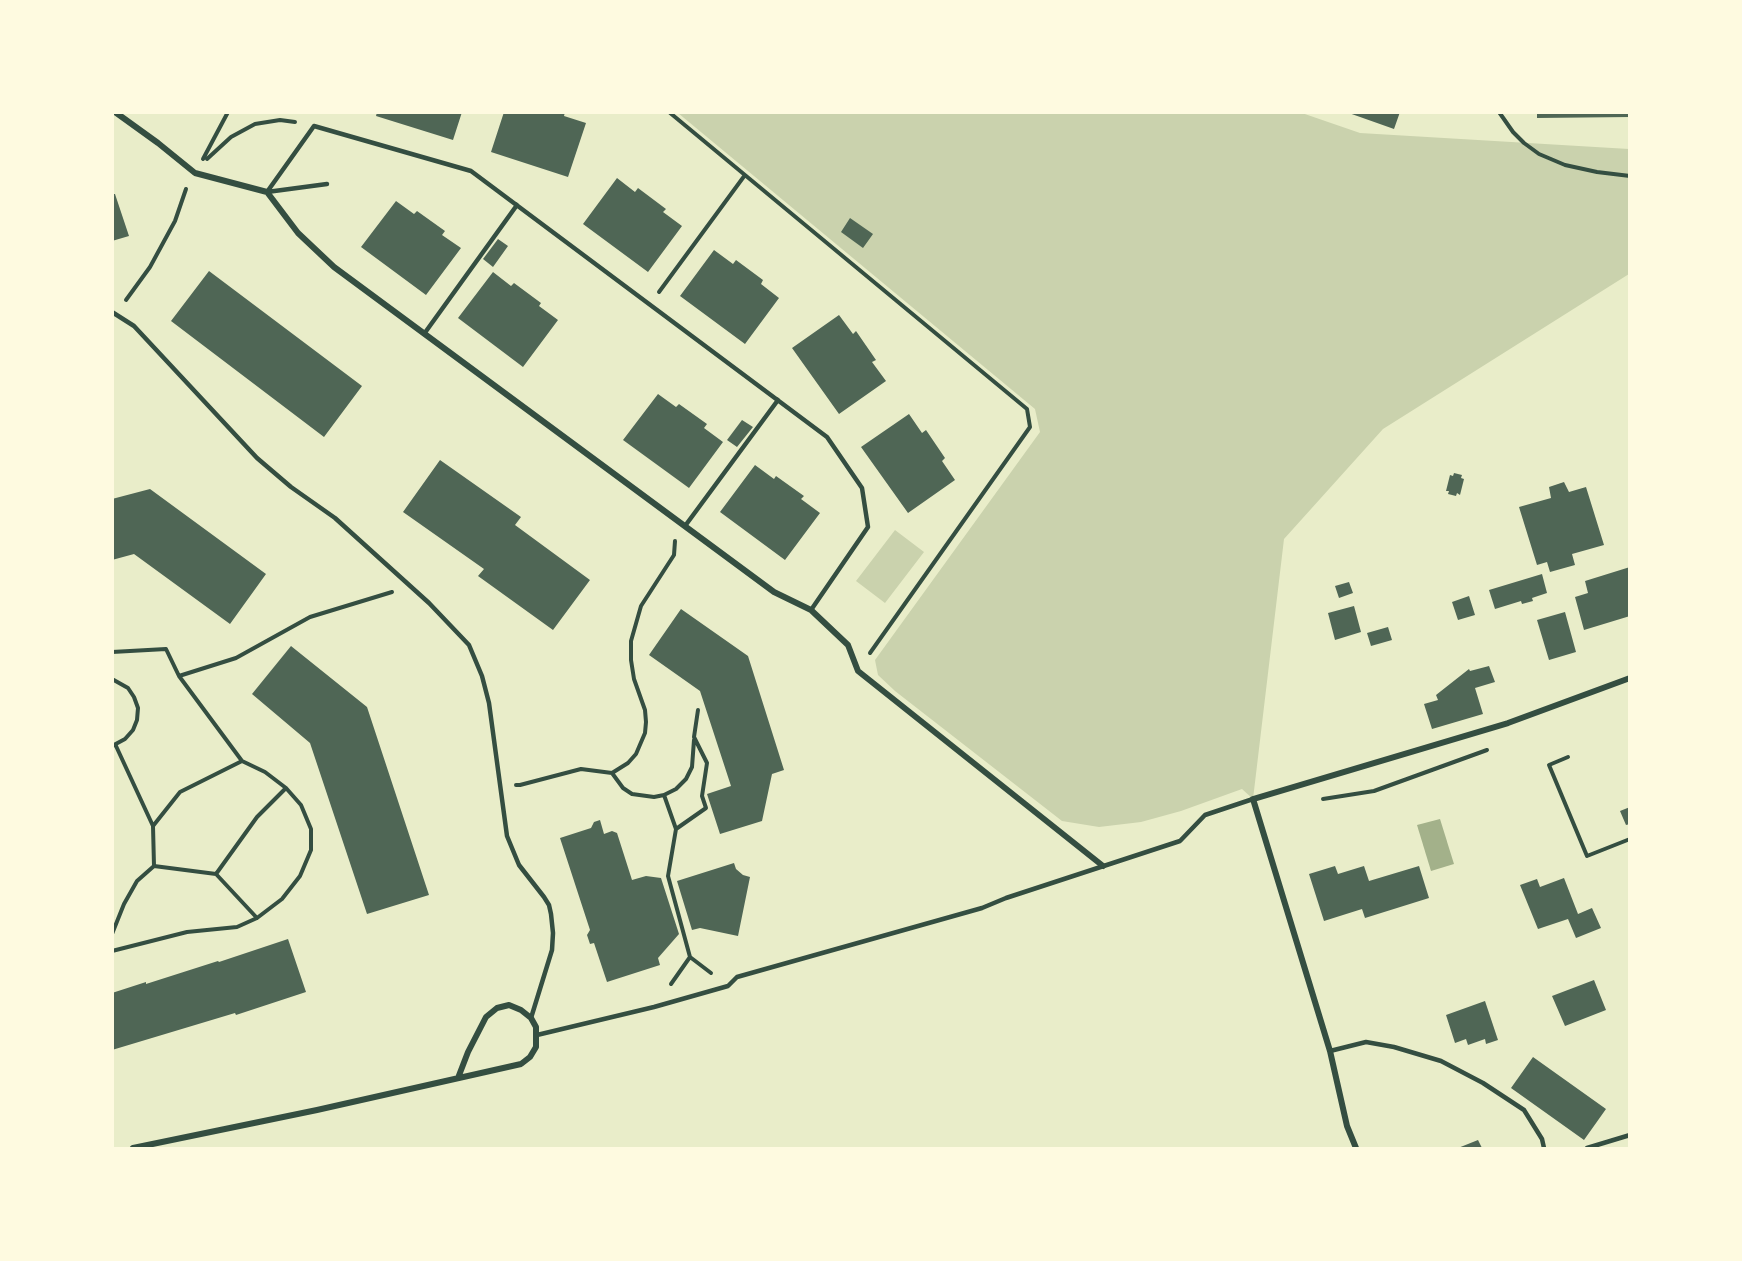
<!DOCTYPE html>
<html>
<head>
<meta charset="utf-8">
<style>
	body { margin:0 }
	#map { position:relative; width:1742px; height:1261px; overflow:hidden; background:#e9edc9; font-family:Inter,sans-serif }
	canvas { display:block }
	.frame { position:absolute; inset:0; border:114px solid #fefae0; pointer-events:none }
</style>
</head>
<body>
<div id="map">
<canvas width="1742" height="1261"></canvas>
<div class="frame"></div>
</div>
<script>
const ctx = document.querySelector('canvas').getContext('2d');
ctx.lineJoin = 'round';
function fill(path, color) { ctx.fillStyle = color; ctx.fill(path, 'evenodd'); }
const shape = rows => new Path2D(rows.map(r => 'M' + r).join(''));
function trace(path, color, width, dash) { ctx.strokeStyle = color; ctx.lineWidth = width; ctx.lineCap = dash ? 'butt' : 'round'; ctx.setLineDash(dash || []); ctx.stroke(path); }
fill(shape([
	[1299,112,1360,133,1629,149,1629,274,1383,429,1284,539,1253,799,1242,789,1181,811,1141,822,1099,827,1062,821,895,691,878,675,875,660,1040,432,1035,409,678,113],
	[895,530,924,552,885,603,856,581]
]), '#cad2ad');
fill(shape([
	[1440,819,1454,864,1431,871,1417,825]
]), '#a3b18a');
fill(shape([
	[377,112,462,112,453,140,376,116],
	[504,112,565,112,564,116,586,123,568,177,491,152],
	[1346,112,1400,112,1394,129],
	[1537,112,1630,112,1630,117,1537,118],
	[617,178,635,192,638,188,666,209,663,212,682,226,648,272,583,224],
	[112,194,115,194,129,236,112,241],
	[396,201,414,214,417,211,445,231,442,235,461,248,426,295,361,247],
	[850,218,873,234,863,248,841,232],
	[498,239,508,246,493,267,483,259],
	[714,250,733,264,736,260,763,280,761,284,779,298,745,344,680,296],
	[209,271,362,386,324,437,171,321],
	[493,272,511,286,514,283,541,303,539,306,558,320,523,367,458,318],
	[839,315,853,334,856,331,876,360,872,362,886,381,839,414,792,348],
	[658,394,676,407,679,404,707,424,704,428,723,442,689,488,623,440],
	[909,414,922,433,926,430,945,458,942,461,955,480,908,513,861,447],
	[742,420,753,427,737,447,727,440],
	[440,460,521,517,515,525,590,580,553,630,478,576,484,569,403,512],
	[755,465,774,479,776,476,804,496,801,499,820,513,785,560,720,512],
	[1454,473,1462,475,1461,478,1464,479,1460,495,1457,493,1456,496,1448,494,1449,491,1446,491,1450,475,1453,476],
	[1564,482,1569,492,1586,487,1604,545,1572,554,1575,565,1550,572,1547,562,1537,565,1519,507,1551,498,1549,487],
	[150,489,266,574,230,624,134,554,112,560,112,499],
	[1630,567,1630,616,1584,630,1575,597,1588,593,1585,581],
	[1542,574,1547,593,1532,598,1533,601,1522,604,1521,601,1495,609,1489,590],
	[1349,582,1353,593,1339,598,1335,586],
	[1469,596,1475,615,1458,620,1452,602],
	[1354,606,1361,632,1335,640,1328,613],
	[681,609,748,656,784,770,772,774,762,821,720,834,707,794,731,786,700,691,649,655],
	[1565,612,1576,652,1549,660,1537,620],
	[1388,627,1392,640,1371,646,1367,633],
	[291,646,367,707,429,895,367,914,310,743,252,694],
	[1489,666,1495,682,1475,688,1483,714,1432,729,1424,704,1438,700,1436,695,1469,669,1470,671],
	[1630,807,1630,824,1626,825,1620,811],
	[600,820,604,834,612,831,617,833,632,880,646,876,661,878,679,934,658,958,660,965,607,982,594,943,590,944,587,935,590,930,560,838,591,828,594,822],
	[734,863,736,869,743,875,750,877,738,936,700,928,692,930,677,881],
	[1335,866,1338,874,1364,866,1369,881,1419,866,1429,898,1365,918,1362,909,1324,921,1309,874],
	[1564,878,1578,914,1592,908,1601,928,1576,938,1568,919,1538,929,1520,885,1537,879,1540,887],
	[288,939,306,992,236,1015,235,1013,112,1050,112,993,146,982,146,984,218,961,219,962],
	[1594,980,1606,1010,1565,1026,1552,996],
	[1485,1001,1498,1040,1486,1044,1485,1039,1468,1045,1466,1039,1455,1043,1446,1015],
	[1533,1057,1606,1109,1584,1140,1511,1088],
	[1478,1140,1482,1148,1458,1148]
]), '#4f6655');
trace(shape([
	[669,112,1027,409,1030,427,870,653],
	[1499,112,1513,132,1524,143,1539,154,1565,165,1597,172,1630,176],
	[203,159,228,112],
	[207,159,231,137,255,124,280,120,295,122],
	[659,292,745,175],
	[126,300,150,267,175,221,186,189],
	[112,652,166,649,179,676],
	[112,679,128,688,134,697,138,708,137,720,133,730,125,739,112,746],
	[116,746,153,826],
	[1568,757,1549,765,1587,856,1630,839],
	[612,773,623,788,632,794,654,797,664,795,676,789,686,779,692,767,694,740],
	[516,785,520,785,581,769,612,773,628,763,636,754,645,733,646,722,645,710,634,679,631,660,631,641,641,606,674,555,675,541],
	[664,795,676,829,668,876,690,957,671,984],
	[1323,799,1374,791,1487,750],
	[676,829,706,808,702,796,707,763,694,737,698,710],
	[154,866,216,874,257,918],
	[216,874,257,817,286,788],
	[112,934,124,904,137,881,154,866,153,826,180,792,242,761],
	[112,951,187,932,237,927,257,918,282,899,300,876,311,850,311,829,301,805,286,788,265,772,242,761,179,676,236,658,310,617,392,592],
	[690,957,711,973]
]), '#344e41', 4);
trace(shape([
	[327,184,267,192,314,126,471,171,827,437,862,488,868,527,811,610],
	[112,312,134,326,257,458,291,487,335,518,429,603,469,645,482,676,489,703,507,836,519,865,544,897,549,905,551,914,553,933,552,950,531,1018],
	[424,334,517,205],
	[685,526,778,400],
	[537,1035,654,1007,728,986,737,977,982,908,1006,898,1180,841,1205,815,1253,799],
	[1330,1051,1366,1042,1394,1047,1441,1061,1483,1083,1524,1110,1542,1139,1544,1148],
	[1587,1148,1630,1135]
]), '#344e41', 4.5);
trace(shape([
	[115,112,158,143,195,173,267,192,298,233,334,267,774,592,811,610,848,645,858,671,1103,866],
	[133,1148,317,1110,521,1064,530,1057,536,1047,536,1027,531,1018,521,1010,509,1005,497,1008,486,1017,468,1052,458,1078],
	[1356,1148,1347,1126,1330,1051,1253,799,1508,723,1630,678]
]), '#344e41', 6);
</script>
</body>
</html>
